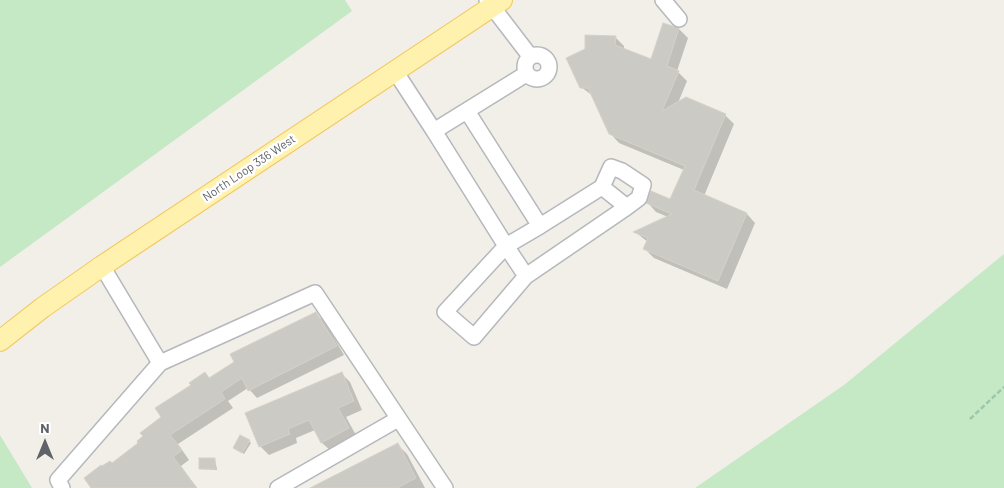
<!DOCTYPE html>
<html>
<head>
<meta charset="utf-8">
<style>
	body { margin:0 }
	#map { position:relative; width:1004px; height:488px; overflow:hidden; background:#f1efe8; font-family:Barlow,sans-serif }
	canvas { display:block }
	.north { position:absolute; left:20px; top:418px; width:50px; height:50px; -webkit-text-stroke:4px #fff; paint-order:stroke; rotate:0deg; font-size:14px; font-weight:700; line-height:20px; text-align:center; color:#5f6368 }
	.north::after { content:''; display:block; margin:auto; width:18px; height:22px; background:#5f6368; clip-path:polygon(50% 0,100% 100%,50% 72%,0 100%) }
</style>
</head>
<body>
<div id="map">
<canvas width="1004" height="488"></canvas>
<div class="north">N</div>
</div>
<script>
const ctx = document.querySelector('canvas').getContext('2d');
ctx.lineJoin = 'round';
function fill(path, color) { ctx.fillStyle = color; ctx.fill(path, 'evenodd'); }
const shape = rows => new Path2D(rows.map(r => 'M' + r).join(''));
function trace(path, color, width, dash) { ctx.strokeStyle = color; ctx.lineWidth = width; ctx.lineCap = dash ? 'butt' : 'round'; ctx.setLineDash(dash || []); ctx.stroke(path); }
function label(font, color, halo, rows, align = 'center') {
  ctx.font = font + ' Barlow,sans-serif'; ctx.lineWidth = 5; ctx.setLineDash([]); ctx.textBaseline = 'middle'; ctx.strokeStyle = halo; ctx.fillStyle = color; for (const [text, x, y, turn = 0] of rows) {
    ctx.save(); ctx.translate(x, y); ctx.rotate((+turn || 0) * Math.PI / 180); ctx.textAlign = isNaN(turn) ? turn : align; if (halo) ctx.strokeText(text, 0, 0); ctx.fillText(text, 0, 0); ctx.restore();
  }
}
fill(shape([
	[0,0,345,0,352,11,0,267],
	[1004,254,1004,488,695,488,844,385],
	[0,435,32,488,0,488]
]), '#c5e8c5');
fill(shape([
	[664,24,679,29,688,38,677,71,687,81,678,103,725,115,734,124,704,196,747,214,755,223,727,289,654,258,645,249,648,242,635,232,668,217,656,212,648,203,671,201,684,170,619,143,610,133,593,96,581,87,615,37,624,46,624,50,651,61],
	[316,314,325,322,344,355,257,398,248,388,228,401,233,408,178,444,189,460,181,466,197,488,93,488,210,379],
	[341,373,350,382,362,410,346,417,357,437,331,451,322,443,315,430,296,438,297,443,269,455,260,446],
	[249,441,251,443,244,454,236,449],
	[398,445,407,454,425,488,313,488],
	[215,459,217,470,200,469]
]), '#0003');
const building = shape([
	[663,23,679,28,667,66,679,71,662,111,686,97,726,114,694,190,747,213,718,281,643,249,648,238,633,232,672,214,646,203,651,191,670,199,685,166,609,134,588,88,580,88,566,58,585,49,585,35,616,36,615,45,651,59,663,23],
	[316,312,337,346,248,391,242,378,221,392,225,399,170,435,182,450,173,457,197,488,91,488,84,478,101,465,102,466,110,461,112,463,138,443,137,441,143,436,140,433,161,417,155,408,191,385,189,383,205,372,209,378,234,362,230,354,316,312],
	[342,372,354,401,338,408,349,428,321,443,309,420,288,429,290,434,259,447,245,413,342,372],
	[240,435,250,440,242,453,233,448,240,435],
	[398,443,416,478,397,488,310,488,398,443],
	[199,458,215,458,215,469,199,469,199,458]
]);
fill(building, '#cccac5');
trace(building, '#d6d1c6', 1);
const minor = shape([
	[487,0,530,56],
	[663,0,679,19],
	'525 67a12 12 0 1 1 24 0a12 12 0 1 1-24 0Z',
	[395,71,434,131,526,74],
	[434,131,506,246,540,226,467,111],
	[602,187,611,167,622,171,643,185,639,198,627,207],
	[102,266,160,363],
	[526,276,506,246,445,312,474,337,526,276,627,207,602,187,540,226],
	[62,488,58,480,160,363,315,293,445,488],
	[278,488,398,419]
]);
const major = shape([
	[0,341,42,308,102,266,502,0]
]);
trace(minor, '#b5b8bc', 18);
trace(major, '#f2c960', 22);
trace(shape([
	[970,419,1004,387]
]), '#9cc7a9', 2.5, [5, 2.5]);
trace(minor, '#fff', 15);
trace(major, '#fff2af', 20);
label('12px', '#5f6368', '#fff', [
	["North Loop 336 West",249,168,-34]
]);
</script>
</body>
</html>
